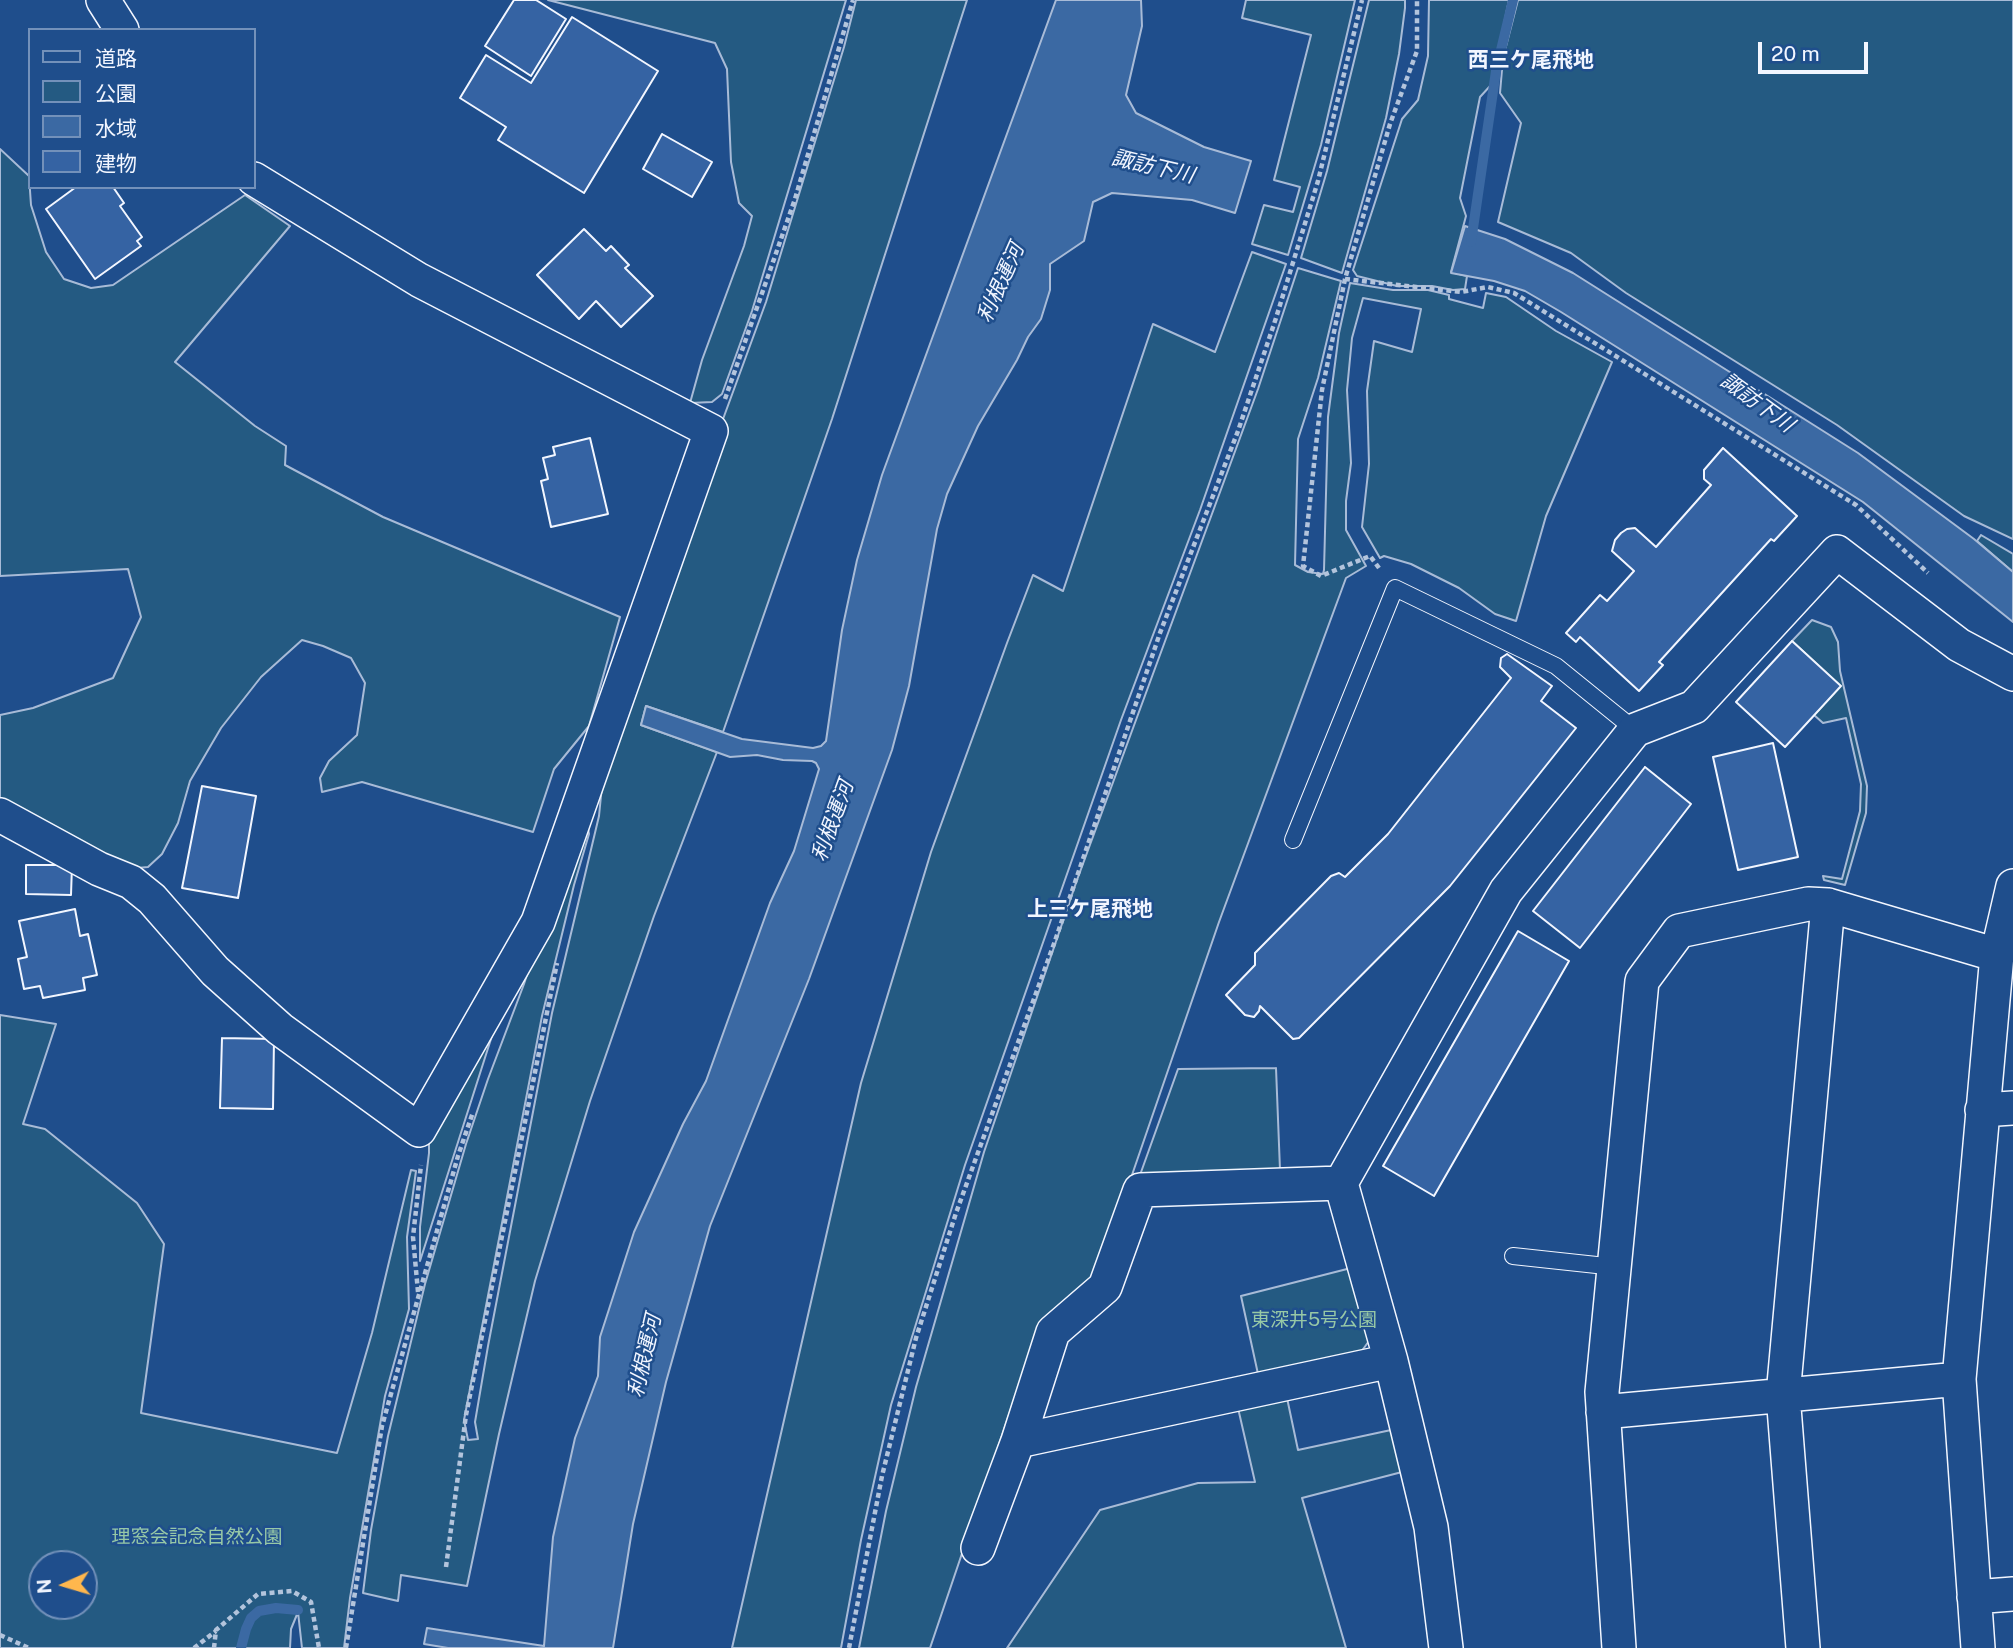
<!DOCTYPE html>
<html>
<head>
<meta charset="utf-8">
<style>
	body { margin:0 }
	#map { position:relative; width:2013px; height:1648px; overflow:hidden; background:#1f4e8c; font-family:"Public Sans","Noto Sans JP",sans-serif }
	canvas { display:block }
	.legend { position:absolute; left:28px; top:28px; width:228px; height:161px; box-sizing:border-box; background:#1f4e8c; border:2px solid #7391ba; margin:0; padding:9px 12px; list-style:none; font-size:21px; color:#f2f6ff }
	.legend li { display:flex; align-items:center; gap:14px; height:35px }
	.legend b { width:35px; border:2px solid #7391ba }
	.north { position:absolute; left:28px; top:1550px; width:70px; height:70px; box-sizing:border-box; background:#1f4e8c; border:2px solid #7391ba; border-radius:50%; rotate:266deg; font-size:19px; font-weight:700; line-height:28px; text-align:center; color:#f2f6ff }
	.north::after { content:''; display:block; margin:auto; width:24px; height:32px; background:#ffb74d; clip-path:polygon(50% 0,100% 100%,50% 72%,0 100%) }
	.scale { position:absolute; left:1758px; top:42px; width:110px; height:32px; box-sizing:border-box; border:4px solid #f2f6ff; border-top:0; padding-left:9px; font-size:21px; line-height:24px; white-space:nowrap; color:#f2f6ff; -webkit-text-stroke:5px #1f4e8c; paint-order:stroke }
</style>
</head>
<body>
<div id="map">
<canvas width="2013" height="1648"></canvas>
<ul class="legend">
<li><b style="height:9px;background:#1f4e8c"></b>道路</li>
<li><b style="height:19px;background:#245a82"></b>公園</li>
<li><b style="height:19px;background:#3b69a3"></b>水域</li>
<li><b style="height:19px;background:#3563a3"></b>建物</li>
</ul>
<div class="north">N</div>
<div class="scale">20 m</div>
</div>
<script>
const ctx = document.querySelector('canvas').getContext('2d');
ctx.lineJoin = 'round';
function fill(path, color) { ctx.fillStyle = color; ctx.fill(path, 'evenodd'); }
const shape = rows => new Path2D(rows.map(r => 'M' + r).join(''));
function trace(path, color, width, dash) { ctx.strokeStyle = color; ctx.lineWidth = width; ctx.lineCap = dash ? 'butt' : 'round'; ctx.setLineDash(dash || []); ctx.stroke(path); }
function label(font, color, halo, rows, align = 'center') {
  ctx.font = font + ' "Public Sans","Noto Sans JP",sans-serif'; ctx.lineWidth = 5; ctx.setLineDash([]); ctx.textBaseline = 'middle'; ctx.strokeStyle = halo; ctx.fillStyle = color; for (const [text, x, y, turn = 0] of rows) {
    ctx.save(); ctx.translate(x, y); ctx.rotate((+turn || 0) * Math.PI / 180); ctx.textAlign = isNaN(turn) ? turn : align; if (halo) ctx.strokeText(text, 0, 0); ctx.fillText(text, 0, 0); ctx.restore();
  }
}
const green = shape([
	[548,0,846,0,752,311,722,394,712,402,690,403,702,360,744,246,752,216,739,203,731,162,727,69,715,43,548,0],
	[856,0,967,0,832,419,723,732,646,706,641,725,717,752,654,916,590,1101,535,1281,499,1434,467,1586,401,1575,398,1601,363,1593,371,1530,388,1436,425,1284,466,1144,488,1079,524,984,558,879,585,811,589,834,574,885,542,1016,464,1420,468,1440,478,1439,475,1422,488,1346,552,1013,599,816,607,735,766,302,844,47,856,0],
	[1246,0,1355,0,1321,145,1288,255,1252,244,1264,205,1293,212,1300,187,1274,180,1311,35,1242,18,1246,0],
	[1369,0,1405,0,1405,8,1399,54,1386,118,1342,273,1301,258,1327,171,1369,0],
	[1429,0,1509,0,1491,85,1480,97,1460,198,1466,216,1451,272,1467,276,1465,289,1453,290,1432,286,1397,286,1357,276,1353,270,1402,119,1418,100,1428,56,1429,0],
	[1518,0,2013,0,2013,539,1964,516,1837,425,1626,293,1571,253,1498,222,1521,123,1500,93,1503,58,1518,0],
	[0,149,29,176,31,205,46,252,64,279,91,288,113,285,245,195,290,226,175,362,255,426,286,446,285,465,383,517,620,617,589,726,554,769,533,832,362,782,322,792,320,778,329,761,357,735,365,683,351,658,323,646,302,640,261,677,221,728,190,781,178,823,162,854,148,867,126,869,0,808,0,715,33,708,113,678,141,617,128,569,0,576,0,149],
	[1252,252,1286,264,1200,510,1121,720,965,1165,891,1405,861,1540,841,1648,732,1648,861,1083,931,852,1007,643,1033,575,1063,591,1153,324,1215,352,1252,252],
	[1298,268,1341,281,1318,378,1298,439,1295,565,1308,572,1323,574,1324,570,1328,417,1339,333,1350,283,1393,290,1428,290,1449,295,1449,299,1483,308,1486,293,1506,297,1556,331,1612,362,1546,516,1516,621,1495,614,1459,588,1411,564,1384,556,1380,558,1362,527,1369,464,1367,391,1374,341,1412,352,1421,309,1363,298,1352,338,1347,390,1351,463,1346,501,1346,530,1366,566,1346,578,1219,922,1132,1175,1092,1279,1040,1323,930,1648,859,1648,886,1511,916,1387,984,1152,1077,880,1258,389,1298,268],
	[1981,535,2013,554,2013,572,1977,541,1981,535],
	[1812,620,1831,627,1838,642,1840,671,1867,786,1866,813,1845,885,1824,880,1823,876,1842,879,1860,811,1861,784,1846,718,1823,723,1814,715,1840,686,1792,641,1812,620],
	[0,1015,56,1024,23,1124,45,1129,137,1203,164,1244,141,1413,337,1453,372,1333,411,1170,416,1171,407,1237,409,1309,385,1396,350,1598,344,1648,302,1648,298,1612,291,1629,290,1648,0,1648,0,1015],
	[42,1564,84,1564,84,1606,42,1606,42,1564],
	[498,1017,420,1261,420,1227,429,1153,429,1134,498,1017],
	[1276,1068,1280,1170,1140,1175,1178,1069,1276,1068],
	[1351,1268,1369,1341,1361,1352,1258,1374,1241,1296,1351,1268],
	[1287,1398,1298,1450,1391,1430,1402,1472,1302,1498,1346,1648,1007,1648,1100,1510,1198,1483,1255,1482,1238,1408,1287,1398]
]);
fill(green, '#245a82');
trace(green, '#a8bbd7', 2);
const water = shape([
	[1056,0,1141,0,1142,26,1126,95,1136,113,1204,147,1251,161,1235,213,1192,200,1112,193,1093,202,1084,241,1050,264,1050,290,1041,319,1028,337,1017,360,978,426,947,494,937,529,909,686,892,750,809,979,710,1226,666,1382,633,1524,613,1648,448,1648,424,1644,427,1628,544,1646,553,1537,575,1438,598,1376,600,1337,634,1232,683,1124,706,1081,770,903,794,851,819,769,816,763,812,761,783,760,757,755,730,757,641,725,646,706,742,739,813,748,821,746,826,741,842,630,857,560,882,475,1056,0],
	[1465,226,1505,239,1573,273,1858,453,1974,539,2013,572,2013,622,1863,502,1561,312,1525,291,1494,281,1451,273,1465,226]
]);
fill(water, '#3b69a3');
trace(water, '#a8bbd7', 2);
trace(shape([
	[1471,242,1496,71,1513,0],
	[241,1648,246,1629,251,1618,259,1611,276,1608,298,1610]
]), '#3b69a3', 10);
const building = shape([
	[514,0,536,0,566,19,531,76,485,46,514,0],
	[572,17,658,71,584,193,498,140,506,127,460,98,486,55,531,83,572,17],
	[662,134,712,162,692,197,643,169,662,134],
	[76,187,113,187,124,203,120,206,142,237,137,241,141,246,95,279,46,209,76,187],
	[584,229,606,251,611,246,629,265,625,268,653,296,621,327,596,301,579,319,537,275,584,229],
	[590,438,608,514,551,527,541,481,548,479,543,458,555,455,553,447,590,438],
	[1723,448,1797,516,1774,541,1771,539,1659,662,1663,665,1639,691,1580,637,1576,642,1566,633,1600,595,1607,601,1634,571,1612,551,1615,540,1621,533,1627,529,1635,528,1656,547,1711,485,1704,479,1704,470,1723,448],
	[1792,641,1841,686,1785,747,1736,702,1792,641],
	[1507,654,1552,686,1541,701,1576,728,1450,886,1299,1038,1293,1039,1260,1006,1259,1011,1254,1017,1245,1015,1226,995,1255,965,1255,953,1331,876,1339,873,1345,877,1388,834,1511,678,1500,667,1501,658,1507,654],
	[1773,743,1798,857,1738,870,1713,757,1773,743],
	[1645,767,1691,804,1580,948,1533,911,1645,767],
	[202,786,256,796,238,898,182,888,202,786],
	[26,865,72,865,71,895,26,894,26,865],
	[75,909,80,936,88,934,97,975,83,978,85,990,43,998,40,986,24,989,18,959,27,957,19,921,75,909],
	[1518,931,1569,961,1434,1196,1383,1166,1518,931],
	[222,1038,274,1039,273,1109,220,1108,222,1038]
]);
fill(building, '#3563a3');
trace(building, '#f2f6ff', 2);
const service = shape([
	[1293,840,1395,588,1556,666,1635,730],
	[1513,1256,1615,1267]
]);
const minor = shape([
	[103,0,122,30],
	[0,815,99,869,131,882,152,899,215,971,280,1029,419,1130,538,922,711,431,419,280,254,179],
	[1982,1110,2013,1108],
	[1603,1412,1959,1379],
	[1018,1441,1391,1361],
	[978,1548,1018,1441,1053,1332,1105,1287,1140,1190,1341,1183],
	[1974,1597,2013,1594],
	[1446,1648,1431,1527,1391,1361,1341,1183,1506,891,1635,730,1694,707,1837,552,1959,645,2013,674],
	[1619,1648,1602,1392,1642,981,1679,931,1808,904,1828,905,1997,955],
	[1803,1648,1783,1395,1828,905],
	[1978,1648,1959,1379,1997,955,2013,886]
]);
trace(service, '#f2f6ff', 18);
trace(minor, '#f2f6ff', 36);
trace(shape([
	[1345,279,1461,292,1488,287,1514,293,1856,505,1928,573],
	[725,399,795,199,853,0],
	[1379,568,1370,556,1321,576,1303,566,1322,390,1345,279,1390,124,1417,51,1417,0],
	[418,1292,413,1237,421,1165],
	[446,1567,466,1415,557,963],
	[0,1635,29,1648],
	[194,1648,216,1631],
	[214,1648,216,1630,258,1594,292,1591,311,1602,319,1648],
	[346,1648,382,1426,458,1156,473,1112],
	[849,1648,882,1476,916,1338,956,1213,1055,941,1160,633,1238,431,1276,318,1318,181,1362,0]
]), '#b3c4dc', 4.5, [5, 3.5]);
trace(service, '#1f4e8c', 16);
trace(minor, '#1f4e8c', 33);
label('19px', '#97c8a6', '#1f4e8c', [
	["東深井5号公園",1314,1320],
	["理窓会記念自然公園",197,1537]
]);
label('bold 21px', '#f2f6ff', '#1f4e8c', [
	["西三ケ尾飛地",1531,61],
	["上三ケ尾飛地",1090,910]
]);
label('italic 21px', '#f2f6ff', '#1f4e8c', [
	["諏訪下川",1153,167,13],
	["利根運河",1001,283,-66],
	["諏訪下川",1757,403,36],
	["利根運河",833,821,-70],
	["利根運河",645,1356,-77]
]);
</script>
</body>
</html>
